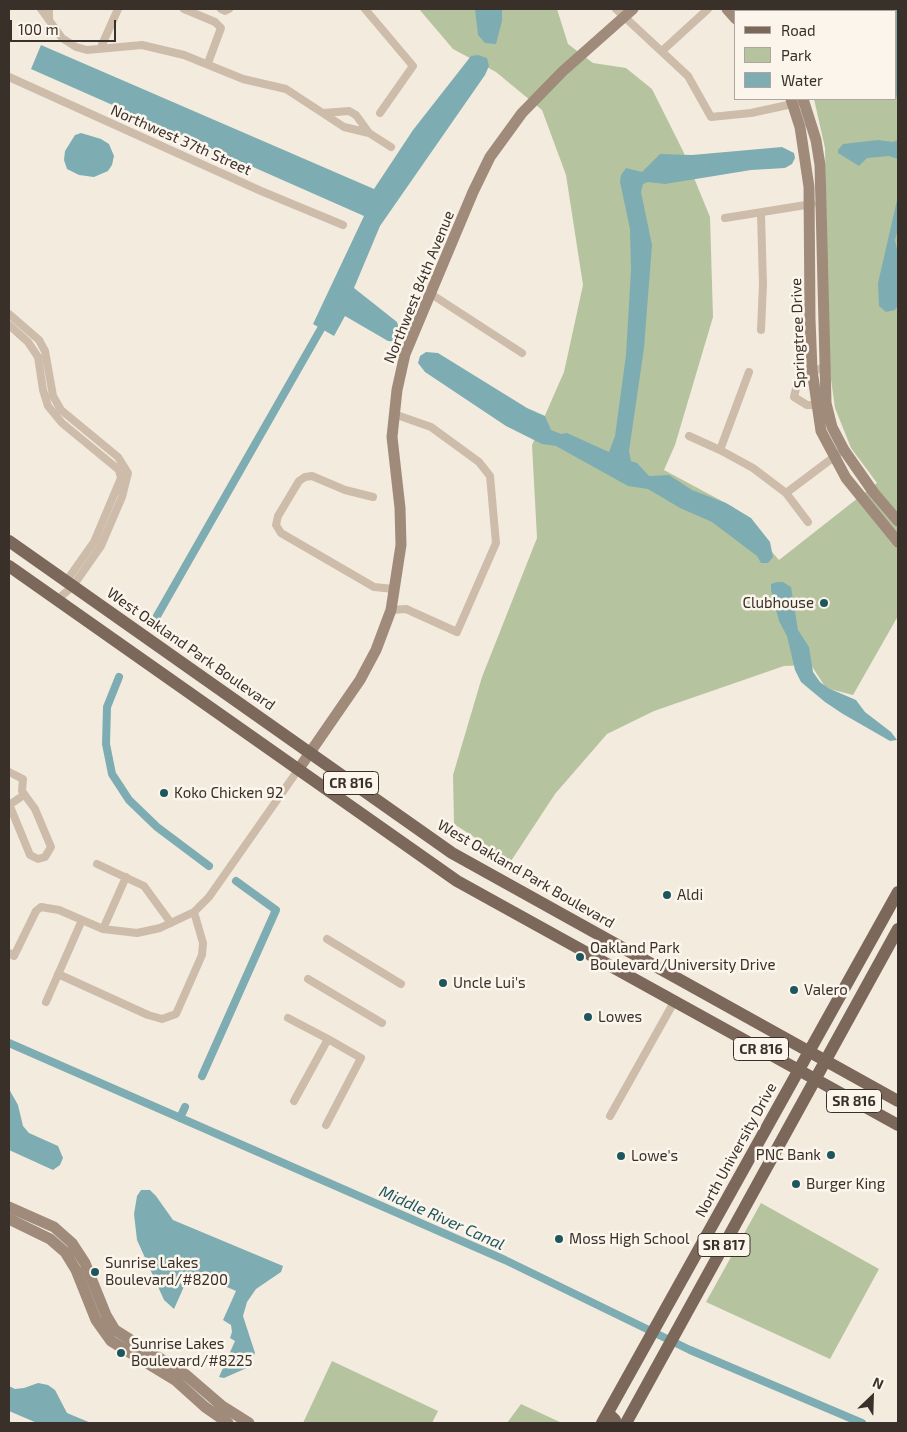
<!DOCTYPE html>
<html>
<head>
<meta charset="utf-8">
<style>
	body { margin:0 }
	#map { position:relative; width:907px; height:1432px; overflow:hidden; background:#f4ebdf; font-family:"Exo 2",sans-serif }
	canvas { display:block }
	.frame { position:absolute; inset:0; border:10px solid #3a302a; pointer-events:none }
	.legend { position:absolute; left:734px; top:10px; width:162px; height:90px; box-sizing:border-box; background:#fbf5ec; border:1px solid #aea69e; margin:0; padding:6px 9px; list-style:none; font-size:15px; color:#3a302a }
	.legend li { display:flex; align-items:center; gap:10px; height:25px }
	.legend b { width:25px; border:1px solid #aea69e }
	.north { position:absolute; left:847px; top:1372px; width:50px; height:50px; -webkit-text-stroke:4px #fbf5ec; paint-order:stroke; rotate:24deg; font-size:14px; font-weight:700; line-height:20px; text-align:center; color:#3a302a }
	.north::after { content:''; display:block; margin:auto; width:18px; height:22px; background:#3a302a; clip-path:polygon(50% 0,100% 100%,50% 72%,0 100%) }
	.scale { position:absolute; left:10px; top:20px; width:106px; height:22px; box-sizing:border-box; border:2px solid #3a302a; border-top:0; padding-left:6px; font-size:15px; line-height:18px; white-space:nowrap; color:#3a302a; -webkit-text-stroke:4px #fbf5ec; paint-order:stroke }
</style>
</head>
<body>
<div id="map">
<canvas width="907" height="1432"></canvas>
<div class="frame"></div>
<ul class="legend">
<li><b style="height:6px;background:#7c685b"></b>Road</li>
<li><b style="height:14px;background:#b5c49e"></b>Park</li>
<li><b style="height:14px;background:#7dadb2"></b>Water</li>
</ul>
<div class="north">N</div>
<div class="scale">100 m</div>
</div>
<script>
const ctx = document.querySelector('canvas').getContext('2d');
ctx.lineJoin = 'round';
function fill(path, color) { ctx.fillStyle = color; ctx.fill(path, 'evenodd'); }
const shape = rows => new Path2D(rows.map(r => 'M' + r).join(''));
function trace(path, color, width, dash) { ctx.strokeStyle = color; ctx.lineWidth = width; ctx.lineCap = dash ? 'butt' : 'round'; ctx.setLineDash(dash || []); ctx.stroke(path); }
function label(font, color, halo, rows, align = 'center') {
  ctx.font = font + ' "Exo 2",sans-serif'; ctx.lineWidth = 5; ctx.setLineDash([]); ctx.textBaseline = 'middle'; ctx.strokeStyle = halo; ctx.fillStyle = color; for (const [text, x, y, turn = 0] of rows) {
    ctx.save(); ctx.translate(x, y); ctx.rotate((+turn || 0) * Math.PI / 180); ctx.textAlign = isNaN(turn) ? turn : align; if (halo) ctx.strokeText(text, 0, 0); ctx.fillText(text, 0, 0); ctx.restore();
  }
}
fill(shape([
	[419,9,557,9,568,44,593,63,626,68,652,89,683,151,710,217,713,317,675,445,664,470,733,507,779,560,877,483,851,448,835,408,829,365,825,148,814,99,896,99,896,11,771,11,771,9,898,9,898,616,853,695,826,688,811,665,784,666,654,711,607,734,555,794,511,861,454,824,453,775,482,677,537,538,532,445,564,372,583,285,566,175,542,110,496,72,453,49],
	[761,1203,879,1269,830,1359,706,1302],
	[332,1361,438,1411,432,1423,303,1423],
	[521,1404,562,1423,507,1423]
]), '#b5c49e');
fill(shape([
	[475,9,502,9,502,21,496,44,485,43,478,35],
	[851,9,898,9,898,104,896,94,896,11,852,11],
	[41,45,374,189,413,130,471,56,478,55,487,58,489,66,485,75,380,226,354,288,397,322,400,333,397,342,388,341,345,316,334,336,313,324,364,216,31,69],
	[81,133,101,139,109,144,114,156,112,165,108,171,94,177,79,175,67,169,64,160,65,151,75,135],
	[878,140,893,142,898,140,898,159,889,156,867,158,859,166,838,153,838,150,843,144],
	[782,147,794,153,795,158,792,164,785,168,751,170,665,184,648,182,643,184,641,192,652,245,644,348,629,451,631,461,637,463,649,476,669,475,692,490,726,503,751,518,770,542,773,557,768,563,761,563,757,556,712,522,680,508,648,489,628,486,556,446,542,444,506,426,425,372,418,363,420,356,426,352,438,353,527,408,545,416,551,430,561,434,567,433,609,452,615,436,626,355,631,270,630,229,620,182,621,175,626,168,642,172,660,154,692,155],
	[898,196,898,229,895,240,898,254,898,305,895,310,886,312,879,306,878,283],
	[777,582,783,582,791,587,798,630,809,647,813,672,820,682,828,688,856,700,865,712,891,732,897,740,890,741,843,714,825,702,801,682,795,670,787,636,779,621,771,590,771,584],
	[9,1089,18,1105,23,1126,29,1133,58,1146,63,1158,60,1165,53,1170,9,1150],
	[141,1190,150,1190,156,1196,173,1220,283,1266,281,1272,256,1289,247,1302,243,1316,255,1353,249,1367,224,1378,219,1377,235,1341,230,1338,232,1332,231,1325,223,1320,236,1291,202,1276,198,1287,186,1282,174,1309,164,1300,137,1240,134,1214,137,1196],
	[38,1383,48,1385,55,1390,67,1413,91,1423,37,1423,9,1411,9,1386,15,1389,24,1388]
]), '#7dadb2');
trace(shape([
	[157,616,326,320],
	[119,677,107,707,106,744,112,774,129,800,157,827,209,866],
	[9,1043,505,1260,690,1350,862,1423],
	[202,1076,276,910,236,881],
	[180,1118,185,1107]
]), '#7dadb2', 8);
trace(shape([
	[41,9,62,38,76,47,87,50,142,45,184,55,243,79,286,89,344,127,369,133,391,147],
	[49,9,49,20],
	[184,9,215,22,221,28,208,63],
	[221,9,225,11,229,9],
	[365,9,413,66,380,113],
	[616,9,688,76,711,117,751,113,797,103],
	[101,47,118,9],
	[662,51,708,9],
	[9,77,261,191,343,225],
	[323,113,349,111,356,115,369,133],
	[761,214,763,284,761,330],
	[725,218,812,204],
	[431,294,522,353],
	[9,314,39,340,45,351,53,396,61,410,118,457,128,473,122,497,101,546,73,586,57,600],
	[9,325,28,342,38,357,43,390,48,406,62,423,119,470,121,478,94,542,65,583],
	[749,372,720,450,753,468,786,493,808,522],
	[816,405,807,405,794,397,799,376,825,367],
	[689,436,720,450],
	[786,493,838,454],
	[373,497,345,490,312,476,305,477,299,481,278,516,276,525,281,533,374,587,394,589],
	[391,610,406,609,457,632,496,543,490,476,479,462,431,427,394,414],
	[9,772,23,779,22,791,35,809,51,847,45,857,38,859,30,855,9,804],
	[9,805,24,795],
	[97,864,144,886,171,923],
	[103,929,126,877],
	[327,939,401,984],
	[9,953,14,956,36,911,41,907,59,910,103,929,137,933,160,928,194,912],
	[58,974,148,1015,162,1019,176,1014,202,955,203,943,194,912,209,897,298,770],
	[308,979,382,1023],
	[46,1002,82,920],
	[288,1018,328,1039,294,1101],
	[610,1116,674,1002],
	[326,1125,361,1058,328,1039]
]), '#cdbcaa', 8);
trace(shape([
	[727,9,736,19],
	[743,9,745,11],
	[791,99,800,127,809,187,810,319,812,370,821,431,846,478,898,542],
	[803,99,816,140,820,165,826,403,832,427,844,450,874,493,898,521],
	[298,770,360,680,376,650,391,610,401,545,400,508,392,437,397,390,405,354,473,192,490,157,522,113,563,71,633,9],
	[9,1207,54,1227,72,1243,85,1263,106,1315,115,1330,186,1375,222,1406,249,1423],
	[9,1219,50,1239,65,1252,76,1270,96,1320,111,1341,175,1380,205,1407,228,1423]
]), '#a08b7b', 11);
trace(shape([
	[9,541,452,853,898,1101],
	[9,566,457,881,898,1125],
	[608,1413,615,1420,615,1423],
	[602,1423,898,892],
	[626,1423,898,929]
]), '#7c685b', 12);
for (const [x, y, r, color] of [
	[824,603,5,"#1e565d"],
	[164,793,5,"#1e565d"],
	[667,895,5,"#1e565d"],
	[580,957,5,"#1e565d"],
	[443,983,5,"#1e565d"],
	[794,990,5,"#1e565d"],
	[588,1017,5,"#1e565d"],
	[831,1155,5,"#1e565d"],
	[621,1156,5,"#1e565d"],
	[796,1184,5,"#1e565d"],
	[559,1239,5,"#1e565d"],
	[95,1272,5,"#1e565d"],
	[121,1353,5,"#1e565d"]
]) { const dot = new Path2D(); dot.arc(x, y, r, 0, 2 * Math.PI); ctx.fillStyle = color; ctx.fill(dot); trace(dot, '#fbf5ec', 2); }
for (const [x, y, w] of [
	[351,783,55],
	[761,1049,55],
	[854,1101,55],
	[724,1245,52]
]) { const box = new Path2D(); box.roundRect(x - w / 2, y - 11.5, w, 23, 4); ctx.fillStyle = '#fbf5ec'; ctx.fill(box); trace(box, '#3a302a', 1); }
label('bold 14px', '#3a302a', null, [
	["CR 816",351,783],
	["CR 816",761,1049],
	["SR 816",854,1101],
	["SR 817",724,1245]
]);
label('15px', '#3a302a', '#fbf5ec', [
	["Northwest 37th Street",181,140,24],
	["Northwest 84th Avenue",419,287,-68],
	["Springtree Drive",798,333,-92],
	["West Oakland Park Boulevard",191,649,35],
	["West Oakland Park Boulevard",526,874,30],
	["North University Drive",736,1150,-61]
]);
label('15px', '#3a302a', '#fbf5ec', [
	["Clubhouse",814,603,"right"],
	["Koko Chicken 92",174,793],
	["Aldi",677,895],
	["Oakland Park",590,948],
	["Boulevard/University Drive",590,965],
	["Uncle Lui's",453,983],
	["Valero",804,990],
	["Lowes",598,1017],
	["PNC Bank",821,1155,"right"],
	["Lowe's",631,1156],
	["Burger King",806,1184],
	["Moss High School",569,1239],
	["Sunrise Lakes",105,1263],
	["Boulevard/#8200",105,1280],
	["Sunrise Lakes",131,1344],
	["Boulevard/#8225",131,1361]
], 'left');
label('italic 16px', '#1e565d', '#fbf5ec', [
	["Middle River Canal",442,1218,24]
]);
</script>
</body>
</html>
